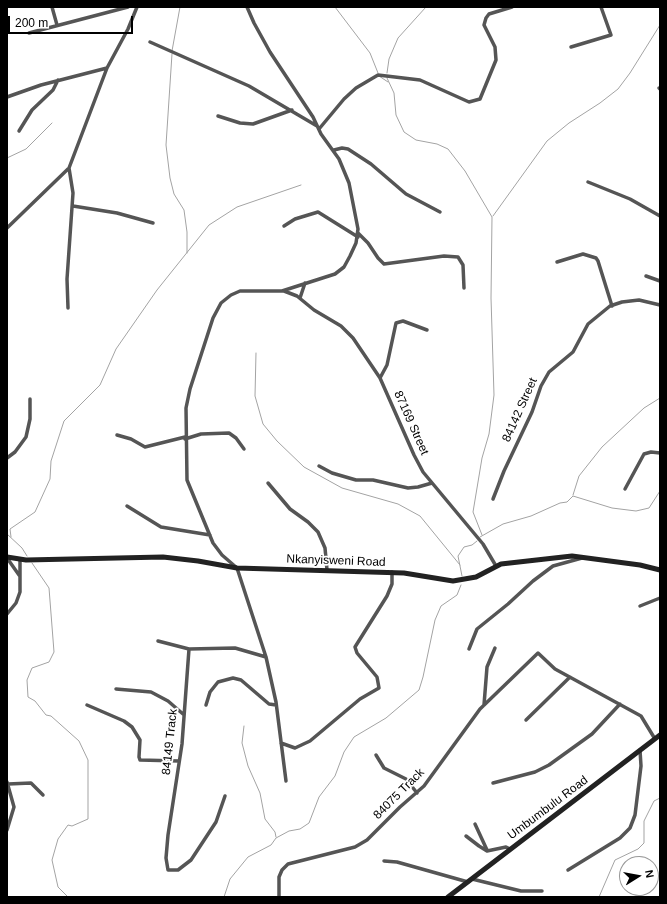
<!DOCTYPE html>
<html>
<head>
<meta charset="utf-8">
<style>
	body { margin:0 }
	#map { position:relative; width:667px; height:904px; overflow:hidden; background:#fff; font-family:Arial,sans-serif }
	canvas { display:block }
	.frame { position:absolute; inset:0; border:8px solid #000; pointer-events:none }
	.north { position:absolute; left:619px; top:856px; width:40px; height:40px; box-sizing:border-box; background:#fff; border:1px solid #999; border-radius:50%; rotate:79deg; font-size:11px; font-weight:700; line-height:16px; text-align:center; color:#000 }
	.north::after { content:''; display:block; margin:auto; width:14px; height:18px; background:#000; clip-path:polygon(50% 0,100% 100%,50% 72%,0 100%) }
	.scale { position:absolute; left:8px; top:16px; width:125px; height:18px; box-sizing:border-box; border:2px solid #000; border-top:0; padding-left:5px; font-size:12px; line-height:14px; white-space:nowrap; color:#000; -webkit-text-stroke:3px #fff; paint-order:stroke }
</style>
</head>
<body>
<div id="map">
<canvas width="667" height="904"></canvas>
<div class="frame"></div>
<div class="north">N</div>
<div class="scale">200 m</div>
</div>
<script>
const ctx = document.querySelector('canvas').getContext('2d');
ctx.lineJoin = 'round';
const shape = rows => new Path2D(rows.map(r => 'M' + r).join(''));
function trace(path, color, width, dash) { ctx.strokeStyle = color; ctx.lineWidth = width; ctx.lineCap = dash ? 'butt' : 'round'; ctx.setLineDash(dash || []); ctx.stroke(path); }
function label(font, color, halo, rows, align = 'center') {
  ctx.font = font + ' Arial,sans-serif'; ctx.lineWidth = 3.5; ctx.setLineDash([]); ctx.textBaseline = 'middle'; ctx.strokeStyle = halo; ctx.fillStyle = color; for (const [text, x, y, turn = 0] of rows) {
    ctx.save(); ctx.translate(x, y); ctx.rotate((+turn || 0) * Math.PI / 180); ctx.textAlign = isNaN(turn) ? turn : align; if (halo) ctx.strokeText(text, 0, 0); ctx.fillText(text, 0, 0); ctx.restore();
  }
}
trace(shape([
	[335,7,370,53,378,73],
	[172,51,180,7],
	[172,54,166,145,170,178,174,194,184,210,187,232,187,253],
	[387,73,389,59,398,38,426,7],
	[379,76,388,82],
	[387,78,394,93,396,115,404,132,416,140,437,144,448,149,465,171,492,217,491,298,494,395,489,434,482,458,473,512,482,535],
	[7,158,26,149,52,123],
	[493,216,547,141,569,123,600,103,618,89,630,73,660,25],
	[256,353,255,396,263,424,277,441,304,467,342,488,398,504,420,516,460,565],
	[573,495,579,476,602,447,644,408,660,398],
	[7,534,22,548,27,556],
	[11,537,10,529,35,512,50,479,51,461,64,421,100,385,116,349,157,290,209,225,237,207,301,185],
	[480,537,503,524,531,516,560,503,567,502,573,496,612,508,636,511,649,508,660,491],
	[32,563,49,588,54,652,49,662,32,668,27,680,28,697,35,701,46,715,51,716,79,741,88,760,88,819,72,826,68,825,58,839,52,860,58,887,68,897],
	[462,576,458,556,464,547,472,545,477,541],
	[244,726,242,743,248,766,260,793,265,819,275,832,276,837],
	[224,897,230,879,248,857,271,845,276,838,289,831,300,829,309,823,319,797,335,776,344,752,354,737,386,718,419,690,423,677,435,620,441,606,457,595,461,585],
	[599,897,615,860,638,849,644,843,644,821,654,801,660,798]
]), '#a3a3a3', 1);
trace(shape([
	[52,7,57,25],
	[247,7,254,23,270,52,313,117,321,134,339,159,349,183,358,229,356,243,350,256,344,267,335,274,282,291,240,291,231,295,221,303,213,318,190,389,186,408,187,480,213,543,222,555,237,568,266,657,276,702,286,781],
	[29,33,128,7],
	[150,42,249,86,317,126],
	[571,47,611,35,601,7],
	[659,88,660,89],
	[7,97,41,85,107,68],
	[218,116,240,123,253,124,292,110],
	[319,129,344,99,356,88,378,75,420,80,469,102,480,99,496,60,495,47,484,25,486,18,489,14,512,7],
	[19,131,32,110,53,90,58,80],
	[334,150,342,148,348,149,371,164,406,194,440,212],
	[588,182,630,199,660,216],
	[73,206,117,213,153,223],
	[284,226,295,219,318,212,358,237],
	[7,228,69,168,107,68,128,29,137,7],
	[358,233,368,243,378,258,384,264,444,256,458,257,463,265,464,288],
	[557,262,583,254,596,258,598,261,612,306],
	[646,276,660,281],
	[284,291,297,296,314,310,341,326,353,338,380,378,414,455,423,472,483,544,496,566],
	[300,298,305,283],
	[68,308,67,279,73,193,69,168],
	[380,378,387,365,396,323,403,321,427,330],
	[117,435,131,439,145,447,185,437],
	[185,439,201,434,229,433,236,438,244,449],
	[7,458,15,452,26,437,30,419,30,399],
	[319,466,332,473,356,480,373,480,408,488,418,487,432,483],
	[268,483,290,509,308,522,318,532,325,548,327,570],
	[625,489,644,454,651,452,660,453],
	[493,499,504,471,532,412,541,386,549,372,573,352,588,324,610,306,622,302,639,300,660,305],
	[127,506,161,527,210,535],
	[7,558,19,575],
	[640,606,660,598],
	[7,614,16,603,20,592,20,559],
	[158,641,189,649,182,744,168,835,166,858,168,870,178,870,191,860,216,822,225,796],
	[189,649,235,648,266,657],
	[469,649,477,629,508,604,533,581,553,566,582,558],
	[116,689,151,692,168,701,183,714],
	[87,705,124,721,132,727,140,740,139,757,140,760,179,761],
	[206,705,210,692,218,682,233,678,241,680,269,704,276,705],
	[484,705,487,667,495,648],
	[526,720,570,677],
	[281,743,295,748,310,741,360,699,379,688,377,677,357,653,355,647,387,596,392,584,392,572],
	[376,755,384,768,406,779,417,793],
	[7,782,14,807,7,830],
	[493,783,535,772,549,765,592,734,620,704],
	[8,784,31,783,43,795],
	[475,824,487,850],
	[466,836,479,846,487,851,506,847,510,849],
	[384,861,397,862,468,882],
	[568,870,620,838,630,828,635,815,641,766,640,750],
	[472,879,521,891,542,891],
	[279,897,279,877,282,870,288,864,355,847,367,840,400,807,424,786,480,709,538,653,555,669,641,716,655,739]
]), '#555', 3.5);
trace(shape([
	[7,557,26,560,163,557,198,561,237,568,404,573,453,581,476,577,501,564,572,556,640,565,660,570],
	[448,897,660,735]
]), '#222', 5);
label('12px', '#000', '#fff', [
	["84142 Street",520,410,-66],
	["87169 Street",411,423,66],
	["Nkanyisweni Road",336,561,2],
	["84149 Track",170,742,-84],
	["84075 Track",399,794,-45],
	["Umbumbulu Road",548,808,-37]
]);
</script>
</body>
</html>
